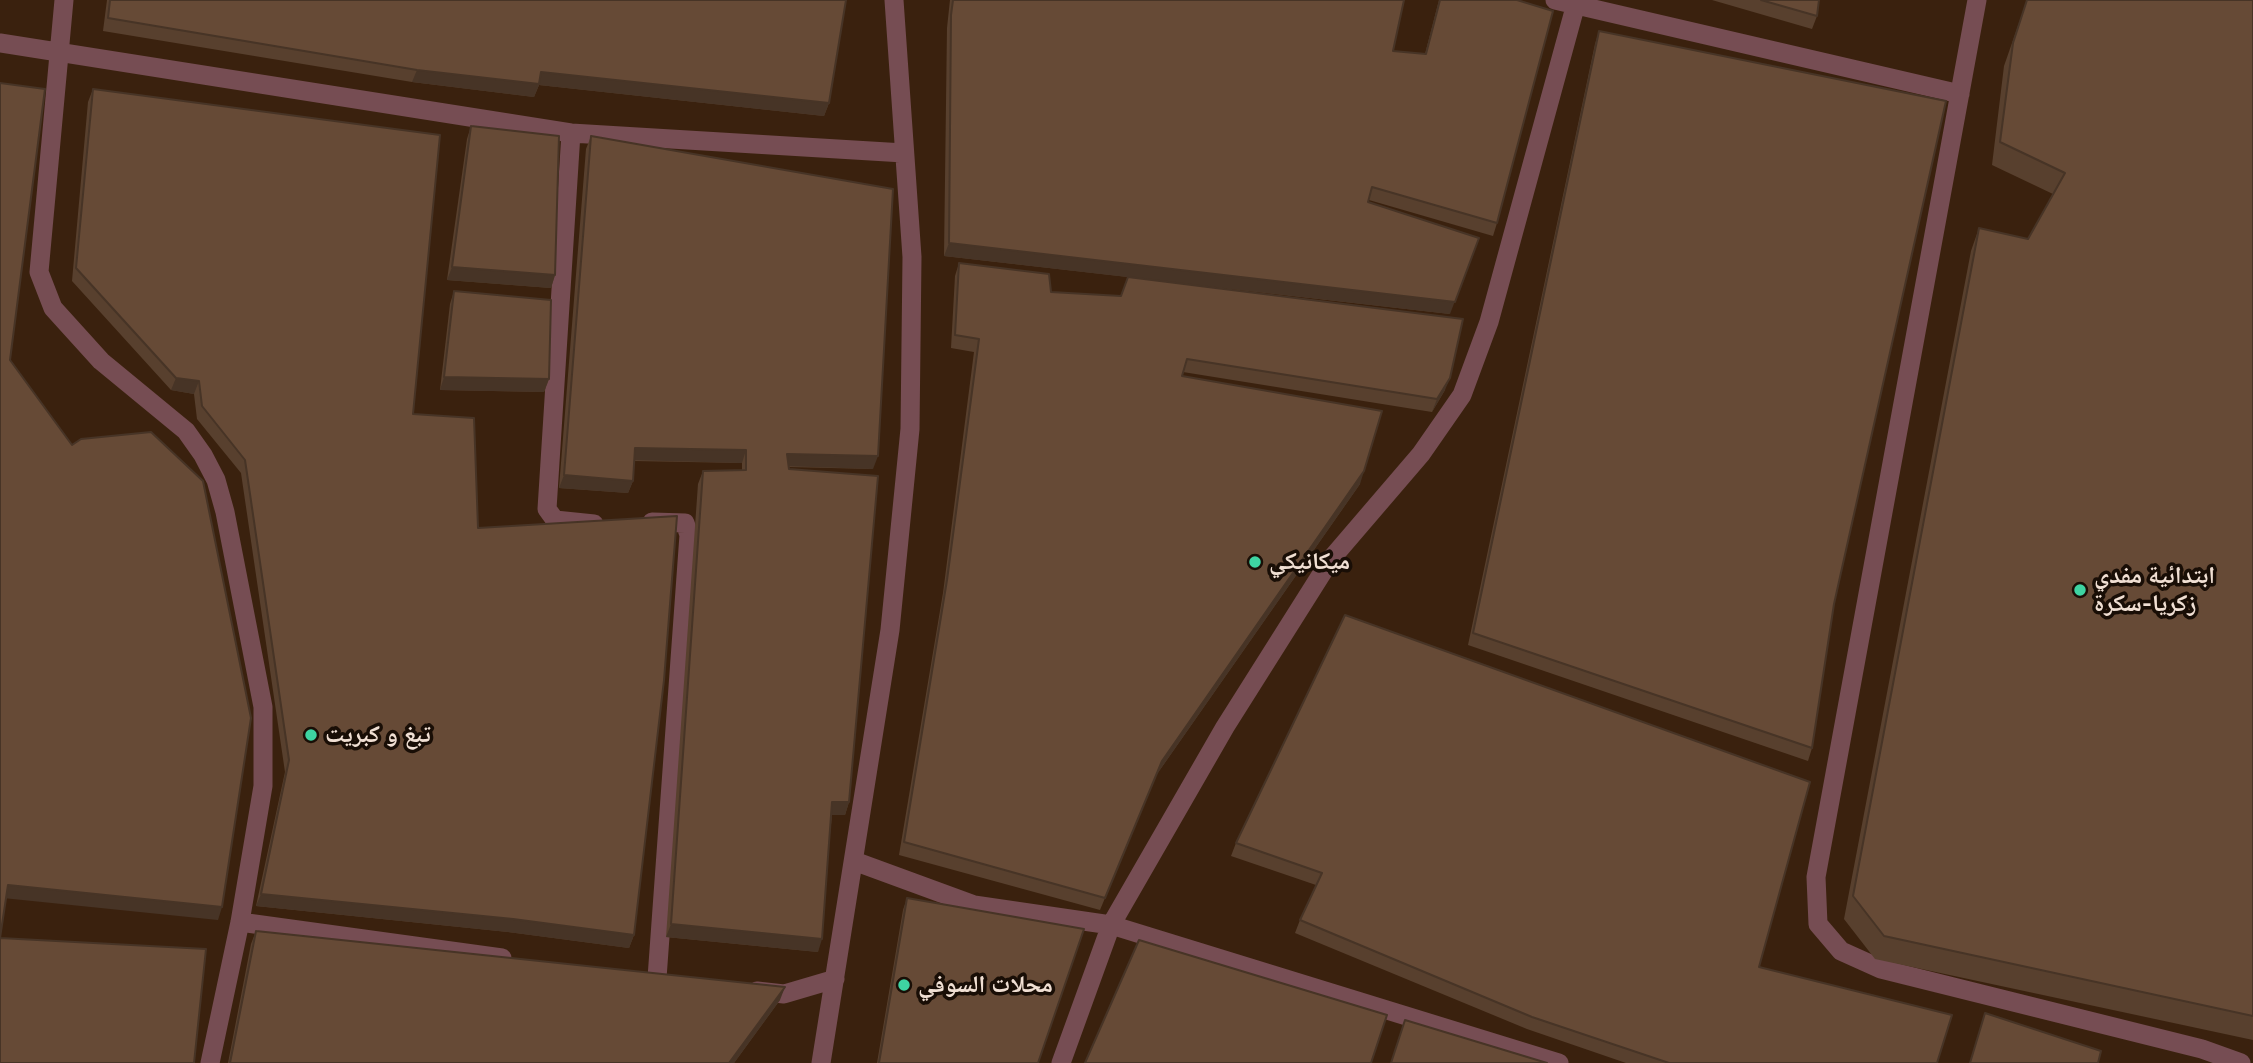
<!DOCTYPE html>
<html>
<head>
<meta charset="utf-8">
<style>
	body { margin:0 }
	canvas { display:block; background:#3a210e }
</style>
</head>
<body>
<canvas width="2253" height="1063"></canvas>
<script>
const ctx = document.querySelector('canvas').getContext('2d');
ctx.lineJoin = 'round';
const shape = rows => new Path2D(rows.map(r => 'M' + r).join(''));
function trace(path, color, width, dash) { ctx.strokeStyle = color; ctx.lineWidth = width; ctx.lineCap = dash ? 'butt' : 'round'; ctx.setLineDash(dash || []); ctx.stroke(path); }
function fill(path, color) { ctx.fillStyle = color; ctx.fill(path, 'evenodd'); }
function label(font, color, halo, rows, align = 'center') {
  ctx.font = font + ' "Space Grotesk","Noto Naskh Arabic",sans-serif'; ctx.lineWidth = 7; ctx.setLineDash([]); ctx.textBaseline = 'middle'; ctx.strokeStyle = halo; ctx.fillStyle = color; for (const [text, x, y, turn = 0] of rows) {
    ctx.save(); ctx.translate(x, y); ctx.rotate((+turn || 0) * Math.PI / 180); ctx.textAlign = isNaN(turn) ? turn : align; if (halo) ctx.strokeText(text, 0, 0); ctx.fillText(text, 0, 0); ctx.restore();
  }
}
trace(shape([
	[64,0,39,272,53,308,101,361,186,431,203,455,216,480,225,512,263,707,263,786,240,922,210,1063],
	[1555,0,1960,94],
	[1977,0,1816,877,1818,924,1841,951,1881,969,2202,1049,2241,1063],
	[0,43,571,133,904,153],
	[571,133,547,509,555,520,594,524],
	[652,522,685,523,689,535,657,978],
	[854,861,974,905,1111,925,1559,1063],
	[240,922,502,958],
	[757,991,784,994,835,979],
	[821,1063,890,630,910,429,912,257,894,0],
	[1061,1063,1111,925,1225,727,1331,559,1421,454,1462,395,1489,322,1577,0]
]), '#764d53', 19);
fill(shape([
	[107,0,846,0,829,103,824,116,539,85,534,97,412,82,103,31],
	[950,0,1404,0,1393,51,1425,54,1439,0,1517,0,1497,223,1493,236,1369,200,1368,202,1450,314,1169,282,1445,390,1432,412,1183,372,1182,376,1360,484,1157,774,1100,910,899,855,943,593,974,352,951,348,955,276,959,263,1051,292,1121,296,1128,277,944,256,947,28],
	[1712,0,1819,0,1817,16,1812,29],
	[2027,0,2253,0,2253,1040,1875,959,1844,919,1971,251,1979,228,2028,239,2053,194,1992,165,2004,66],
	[1599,31,1834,604,1812,748,1808,761,1468,645,1595,44],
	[93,89,413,414,478,528,634,935,629,948,508,932,256,906,285,772,241,473,197,419,194,394,171,390,72,281,88,102],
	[471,126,555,275,551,288,447,280,467,139],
	[591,136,873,469,789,467,849,802,845,815,832,815,818,952,666,937,698,484,703,471,742,470,742,463,634,461,633,481,628,493,559,488,586,149],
	[454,291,549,379,544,392,440,390,450,304],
	[1236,843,1759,967,1937,1063,1626,1063,1527,1029,1295,933,1300,920,1316,885,1231,856],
	[907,898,1038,1063,877,1063,903,910],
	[256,931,780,1000,734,1063,228,1063,251,944]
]), '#58402e');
fill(shape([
	[417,70,541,72,829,103,824,116,539,85,534,97,412,82],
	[1479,238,1450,314,944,256,949,243],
	[452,267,555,275,551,288,447,280],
	[444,377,549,379,544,392,440,390],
	[176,378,199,381,194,394,171,390],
	[1450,378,1445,390,1432,412,1437,399],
	[635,448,746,450,742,463,630,460],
	[787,454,878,456,873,469,783,466],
	[1364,471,1360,484,1157,774,1100,910,1162,761],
	[564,475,633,481,628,493,559,488],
	[832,802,849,802,845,815,828,815],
	[8,885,222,907,218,920,3,898],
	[261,894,513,919,634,935,629,948,508,932,256,906],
	[671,924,822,939,818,952,666,937],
	[785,987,780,1000,734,1063,729,1063]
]), '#473426');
const building = shape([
	[110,0,846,0,829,103,541,72,539,84,417,70,108,18,110,0],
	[953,0,1404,0,1393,51,1426,54,1440,0,1517,0,1553,11,1497,223,1372,187,1368,202,1479,238,1455,302,949,243,951,15,953,0],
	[1761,0,1819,0,1817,16,1761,0],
	[2027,0,2253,0,2253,1016,1884,936,1853,896,1979,228,2028,239,2065,173,2000,142,2013,43,2027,0],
	[1599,31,1946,101,1834,604,1812,748,1473,633,1599,31],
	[0,83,45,89,10,360,72,445,81,439,151,432,203,481,251,718,222,907,8,885,0,938,206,949,194,1063,0,1063,0,83],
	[93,89,440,135,413,414,474,418,478,528,677,516,664,680,634,935,513,919,261,894,289,760,245,460,202,406,199,381,176,378,76,268,93,89],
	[471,126,559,136,555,275,452,267,471,126],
	[591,136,893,189,878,456,787,454,789,469,878,476,849,802,832,802,822,939,671,924,703,471,746,470,746,450,635,448,633,481,564,475,591,136],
	[959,263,1049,274,1051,292,1121,296,1128,277,1463,319,1450,378,1437,399,1187,359,1182,376,1382,411,1364,471,1162,761,1105,898,904,842,947,580,979,339,955,335,959,263],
	[454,291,551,300,549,379,444,377,454,291],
	[1345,615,1810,782,1759,967,1952,1015,1937,1063,1669,1063,1532,1017,1300,920,1322,873,1236,843,1345,615],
	[907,898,1084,929,1038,1063,879,1063,907,898],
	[256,931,785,987,729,1063,230,1063,256,931],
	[1139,940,1387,1015,1371,1063,1085,1063,1139,940],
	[1985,1013,2101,1051,2098,1063,1970,1063,1985,1013],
	[1405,1020,1547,1063,1391,1063,1405,1020]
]);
fill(building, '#664a36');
trace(building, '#473426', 2);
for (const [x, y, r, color] of [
	[1255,562,7,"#3ed4a2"],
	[2080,590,7,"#3ed4a2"],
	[311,735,7,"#3ed4a2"],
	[904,985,7,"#3ed4a2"]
]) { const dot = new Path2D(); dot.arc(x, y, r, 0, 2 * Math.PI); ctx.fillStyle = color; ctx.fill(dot); trace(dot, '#190e06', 2.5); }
label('bold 24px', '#f0dfd3', '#190e06', [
	["ميكانيكي",1269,562],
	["ابتدائية مفدي",2094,576],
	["زكريا-سكرة",2094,604],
	["تبغ و كبريت",325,735],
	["محلات السوفي",918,985]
], 'left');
</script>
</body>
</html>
